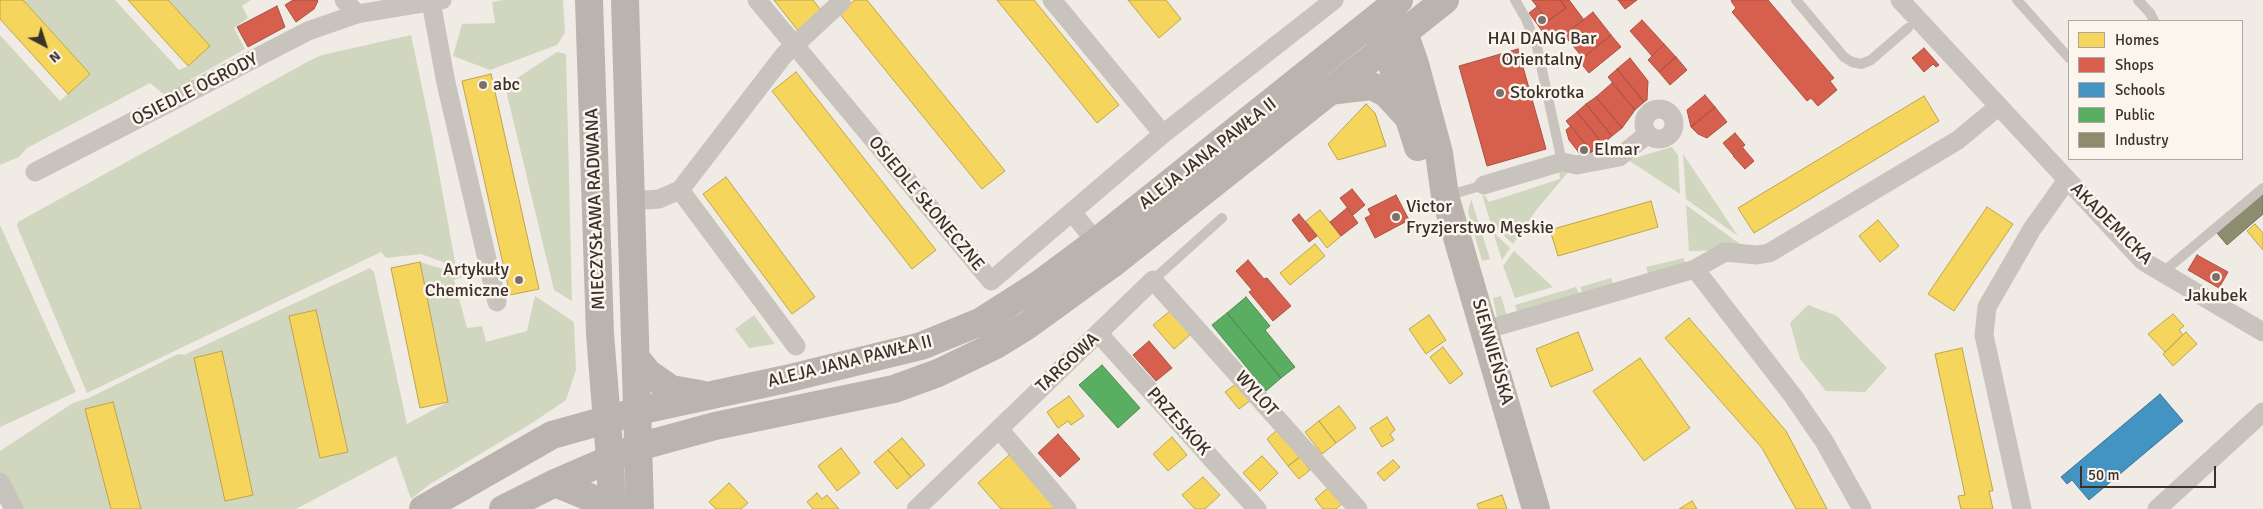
<!DOCTYPE html>
<html>
<head>
<meta charset="utf-8">
<style>
	body { margin:0 }
	#map { position:relative; width:2263px; height:509px; overflow:hidden; background:#f0ebe5; font-family:Signika,sans-serif }
	canvas { display:block }
	.legend { position:absolute; left:2068px; top:20px; width:175px; height:140px; box-sizing:border-box; background:#fbf5ee; border:1px solid #aea6a0; margin:0; padding:6px 9px; list-style:none; font-size:15px; color:#3b302b }
	.legend li { display:flex; align-items:center; gap:10px; height:25px }
	.legend b { width:25px; border:1px solid #aea6a0 }
	.north { position:absolute; left:20px; top:20px; width:50px; height:50px; -webkit-text-stroke:4px #fbf5ee; paint-order:stroke; rotate:140deg; font-size:14px; font-weight:700; line-height:20px; text-align:center; color:#3b302b }
	.north::after { content:''; display:block; margin:auto; width:18px; height:22px; background:#3b302b; clip-path:polygon(50% 0,100% 100%,50% 72%,0 100%) }
	.scale { position:absolute; left:2080px; top:466px; width:136px; height:22px; box-sizing:border-box; border:2px solid #3b302b; border-top:0; padding-left:6px; font-size:15px; line-height:18px; white-space:nowrap; color:#3b302b; -webkit-text-stroke:4px #fbf5ee; paint-order:stroke }
</style>
</head>
<body>
<div id="map">
<canvas width="2263" height="509"></canvas>
<ul class="legend">
<li><b style="height:14px;background:#f6d55c"></b>Homes</li>
<li><b style="height:14px;background:#d6604d"></b>Shops</li>
<li><b style="height:14px;background:#4393c3"></b>Schools</li>
<li><b style="height:14px;background:#5aae61"></b>Public</li>
<li><b style="height:14px;background:#8c8c6e"></b>Industry</li>
</ul>
<div class="north">N</div>
<div class="scale">50 m</div>
</div>
<script>
const ctx = document.querySelector('canvas').getContext('2d');
ctx.lineJoin = 'round';
function fill(path, color) { ctx.fillStyle = color; ctx.fill(path, 'evenodd'); }
const shape = rows => new Path2D(rows.map(r => 'M' + r).join(''));
function trace(path, color, width, dash) { ctx.strokeStyle = color; ctx.lineWidth = width; ctx.lineCap = dash ? 'butt' : 'round'; ctx.setLineDash(dash || []); ctx.stroke(path); }
function label(font, color, halo, rows, align = 'center') {
  ctx.font = font + ' Signika,sans-serif'; ctx.lineWidth = 5; ctx.setLineDash([]); ctx.textBaseline = 'middle'; ctx.strokeStyle = halo; ctx.fillStyle = color; for (const [text, x, y, turn = 0] of rows) {
    ctx.save(); ctx.translate(x, y); ctx.rotate((+turn || 0) * Math.PI / 180); ctx.textAlign = isNaN(turn) ? turn : align; if (halo) ctx.strokeText(text, 0, 0); ctx.fillText(text, 0, 0); ctx.restore();
  }
}
fill(shape([
	[23,0,115,0,179,70,188,66,210,46,168,0,251,0,242,6,248,18,234,28,245,49,190,80,198,90,172,101,150,83,27,148,19,157,0,165,0,35,60,101,90,74],
	[503,0,563,0,565,33,557,45,490,70,453,56,462,24,495,23,492,2],
	[411,35,432,135,456,267,421,254,386,258,381,252,87,393,17,226,18,222,309,61,322,55],
	[557,52,566,54,572,301,554,290,505,86],
	[1672,147,1678,155,1680,194,1628,160],
	[1683,154,1738,236,1686,199],
	[1570,170,1537,209,1513,244,1491,224,1482,194,1485,196,1489,202,1560,179,1559,172],
	[1471,199,1490,259,1482,261,1468,212],
	[1686,205,1747,249,1747,250,1689,251],
	[0,225,76,392,0,427],
	[1493,232,1510,248,1502,260],
	[1514,251,1553,287,1515,298,1503,266],
	[1684,258,1685,263,1648,274,1646,267],
	[420,262,465,276,454,280,467,328,482,326,486,342,527,331,535,296,574,322,576,370,566,400,532,423,430,484,411,499,396,456,296,509,14,509,0,482,0,451,73,403,89,398,178,354,184,355,370,268,374,272,407,424,448,402],
	[1611,278,1613,285,1583,294,1580,287],
	[1576,287,1580,295,1518,314,1515,305],
	[1501,296,1507,317,1501,319,1497,317,1493,298],
	[1808,305,1837,316,1887,368,1865,392,1826,391,1800,359,1790,323],
	[754,315,775,344,749,348,735,329]
]), '#d1d6bf');
const homes = shape([
	[0,0,23,0,90,74,68,94,0,19,0,0],
	[128,0,168,0,210,46,188,66,128,0],
	[774,0,813,0,823,13,799,32,774,0],
	[855,0,867,0,1005,171,982,189,839,13,855,0],
	[997,0,1034,0,1119,105,1097,123,997,0],
	[1128,0,1166,0,1181,19,1159,38,1128,0],
	[796,72,936,250,912,269,772,91,796,72],
	[491,74,539,289,510,295,462,81,491,74],
	[1924,96,1939,121,1754,233,1738,208,1924,96],
	[1366,104,1375,113,1386,146,1338,160,1328,144,1366,104],
	[726,177,815,297,792,314,703,194,726,177],
	[1651,201,1658,227,1558,256,1550,230,1651,201],
	[1987,207,2013,224,1954,311,1928,294,1987,207],
	[1320,210,1341,236,1327,248,1306,221,1320,210],
	[1878,220,1899,246,1880,262,1859,236,1878,220],
	[2255,224,2263,233,2263,250,2247,231,2255,224],
	[1315,244,1325,256,1290,285,1280,273,1315,244],
	[420,262,448,402,420,408,391,268,420,262],
	[316,310,348,452,320,458,289,316,316,310],
	[1170,311,1191,334,1174,349,1153,325,1170,311],
	[2173,314,2184,326,2179,330,2183,335,2165,352,2148,334,2173,314],
	[1429,315,1446,340,1426,354,1409,329,1429,315],
	[1689,318,1786,431,1827,509,1796,509,1762,448,1665,338,1689,318],
	[1578,332,1593,370,1551,387,1536,349,1578,332],
	[2186,332,2197,344,2173,366,2163,354,2186,332],
	[1443,347,1463,374,1450,384,1430,357,1443,347],
	[1962,348,1993,491,1989,491,1993,509,1961,509,1958,496,1965,495,1935,354,1962,348],
	[222,351,253,495,225,501,194,358,222,351],
	[1640,358,1690,428,1644,461,1593,391,1640,358],
	[1237,383,1251,400,1239,409,1225,392,1237,383],
	[1069,396,1084,416,1071,425,1068,421,1058,428,1047,412,1069,396],
	[113,402,141,509,111,509,85,409,113,402],
	[1339,406,1356,428,1336,443,1319,421,1339,406],
	[1387,417,1395,430,1390,434,1394,440,1382,447,1370,428,1387,417],
	[1319,421,1336,443,1322,454,1305,432,1319,421],
	[1278,429,1300,457,1288,466,1267,439,1278,429],
	[1172,437,1187,455,1168,471,1153,454,1172,437],
	[902,438,925,465,911,477,888,450,902,438],
	[841,448,860,473,837,491,818,466,841,448],
	[888,450,911,477,897,489,874,462,888,450],
	[1009,455,1057,509,1001,509,978,483,1009,455],
	[1262,456,1278,473,1260,491,1243,473,1262,456],
	[1300,457,1310,470,1299,479,1288,466,1300,457],
	[1393,460,1400,467,1384,481,1377,473,1393,460],
	[1203,477,1220,495,1205,509,1195,509,1182,495,1203,477],
	[729,483,748,503,741,509,716,509,709,502,729,483],
	[1329,487,1343,503,1336,509,1323,509,1315,499,1329,487],
	[817,493,822,499,827,495,839,509,813,509,807,502,817,493],
	[1502,495,1507,509,1479,509,1477,504,1502,495],
	[1692,501,1697,509,1679,509,1692,501]
]);
fill(homes, '#f6d55c');
trace(homes, '#bea44d', 1);
const shops = shape([
	[293,0,317,0,318,1,314,9,296,22,285,5,293,0],
	[1532,0,1560,0,1566,8,1548,21,1532,0],
	[1560,0,1569,0,1584,20,1551,43,1529,13,1538,6,1548,21,1566,8,1560,0],
	[1618,0,1637,0,1625,9,1618,0],
	[1732,0,1768,0,1834,78,1830,81,1837,90,1818,106,1811,98,1807,101,1732,12,1736,8,1731,1,1732,0],
	[277,6,285,27,248,47,237,27,277,6],
	[1593,12,1611,35,1583,58,1564,35,1593,12],
	[1642,20,1664,44,1652,56,1630,31,1642,20],
	[1611,35,1621,47,1589,73,1579,61,1611,35],
	[1664,44,1676,57,1659,72,1648,60,1664,44],
	[1924,48,1939,65,1936,67,1933,64,1924,72,1912,58,1924,48],
	[1518,49,1546,149,1487,166,1459,66,1518,49],
	[1676,57,1687,70,1670,85,1659,72,1676,57],
	[1630,58,1648,81,1647,100,1644,102,1617,69,1630,58],
	[1617,69,1644,102,1635,110,1608,77,1617,69],
	[1612,83,1635,110,1622,128,1596,97,1612,83],
	[1705,95,1715,107,1691,127,1687,110,1705,95],
	[1596,97,1622,128,1612,136,1586,104,1596,97],
	[1586,104,1612,136,1603,144,1577,112,1586,104],
	[1715,107,1727,122,1707,138,1698,134,1691,127,1715,107],
	[1577,112,1603,144,1592,152,1566,121,1577,112],
	[1571,126,1592,152,1584,159,1569,140,1566,130,1571,126],
	[1735,133,1745,145,1733,155,1723,143,1735,133],
	[1743,148,1754,161,1745,169,1733,156,1743,148],
	[1352,189,1365,205,1353,215,1340,198,1352,189],
	[1396,195,1409,220,1375,238,1365,218,1371,215,1368,209,1396,195],
	[1347,208,1358,223,1341,236,1330,222,1347,208],
	[1299,214,1317,236,1309,242,1292,220,1299,214],
	[2197,255,2228,272,2219,288,2188,270,2197,255],
	[1248,260,1264,279,1267,278,1291,306,1273,321,1249,292,1252,290,1236,271,1248,260],
	[1149,341,1172,368,1156,381,1133,355,1149,341],
	[1058,434,1080,459,1060,477,1038,453,1058,434]
]);
fill(shops, '#d6604d');
trace(shops, '#a85243', 1);
const schools = shape([
	[2160,394,2183,421,2089,500,2072,480,2067,484,2061,477,2160,394]
]);
fill(schools, '#4393c3');
trace(schools, '#417595', 1);
const public = shape([
	[1246,297,1270,326,1265,330,1295,367,1281,378,1227,313,1246,297],
	[1227,313,1281,378,1266,391,1212,325,1227,313],
	[1102,365,1140,408,1118,428,1079,385,1102,365]
]);
fill(public, '#5aae61');
trace(public, '#518851', 1);
const industry = shape([
	[2263,194,2263,214,2227,245,2217,233,2263,194]
]);
fill(industry, '#8c8c6e');
trace(industry, '#74705a', 1);
trace(shape([
	[1515,0,1526,19,1537,47,1562,162],
	[1796,0,1844,57,1852,62,1861,64,1871,60,1908,28],
	[2017,0,2069,58],
	[2138,0,2150,13,2154,21],
	[1446,196,1484,185],
	[2162,273,2263,188],
	[1153,280,1222,218]
]), '#c9c3be', 10);
trace(shape([
	[344,0,357,14],
	[757,0,991,281,1163,134,1334,0],
	[1052,0,1163,134],
	[1900,0,2143,261,2263,332],
	[431,2,446,83,497,302],
	'1644 124a15 15 0 1 1 30 0a15 15 0 1 1-30 0Z',
	[35,172,308,31,357,14,442,0],
	[1484,185,1562,162,1577,165,1619,157,1648,134],
	[630,201,659,199,680,190],
	[1072,212,1096,242],
	[1695,269,1793,396,1824,441,1862,509],
	[1485,330,1695,269,1725,252,1757,255,1769,253,1958,140,1999,106],
	[1099,334,1257,509],
	[796,346,680,190,784,55,841,2,839,0],
	[999,429,1067,509],
	[0,482,14,509],
	[916,509,1153,280,1358,509],
	[2022,509,1984,335,1987,307,2032,229,2067,180],
	[2157,509,2263,412]
]), '#c9c3be', 19);
trace(shape([
	[589,0,600,334,610,458,612,509],
	[625,0,640,509],
	[1393,17,1404,32,1415,64,1439,153,1445,196,1536,509],
	[1376,33,1386,46,1418,147],
	[1329,91,1372,86,1387,94,1408,117],
	[636,358,648,373,671,389,700,394],
	[555,483,589,497,598,509],
	[423,509,552,435,638,411,786,379,921,346,980,322,1041,283,1096,242,1399,0],
	[503,509,555,483,638,447,715,426,894,389,938,373,994,346,1028,325,1112,264,1445,0]
]), '#bab3ae', 28);
for (const [x, y, r, color] of [
	[1542,20,5,"#7a716c"],
	[483,85,5,"#7a716c"],
	[1500,93,5,"#7a716c"],
	[1584,150,5,"#7a716c"],
	[1396,217,5,"#7a716c"],
	[2216,277,5,"#7a716c"],
	[519,280,5,"#7a716c"]
]) { const dot = new Path2D(); dot.arc(x, y, r, 0, 2 * Math.PI); ctx.fillStyle = color; ctx.fill(dot); trace(dot, '#fbf5ee', 2); }
label('18px', '#3b302b', '#fbf5ee', [
	["HAI DANG Bar",1542,39,"center"],
	["Orientalny",1542,60,"center"],
	["abc",493,85],
	["Stokrotka",1510,93],
	["Elmar",1594,150],
	["Victor",1406,207],
	["Fryzjerstwo Męskie",1406,228],
	["Artykuły",509,270,"right"],
	["Chemiczne",509,291,"right"],
	["Jakubek",2216,296,"center"]
], 'left');
label('18px', '#3b302b', '#fbf5ee', [
	["OSIEDLE OGRODY",195,90,-27],
	["ALEJA JANA PAWŁA II",1208,154,-38],
	["OSIEDLE SŁONECZNE",926,204,50],
	["MIECZYSŁAWA RADWANA",596,209,-92],
	["AKADEMICKA",2111,224,45],
	["SIENNIEŃSKA",1492,352,74],
	["ALEJA JANA PAWŁA II",850,362,-14],
	["TARGOWA",1068,363,-43],
	["WYLOT",1256,394,48],
	["PRZESKOK",1178,422,48]
]);
</script>
</body>
</html>
